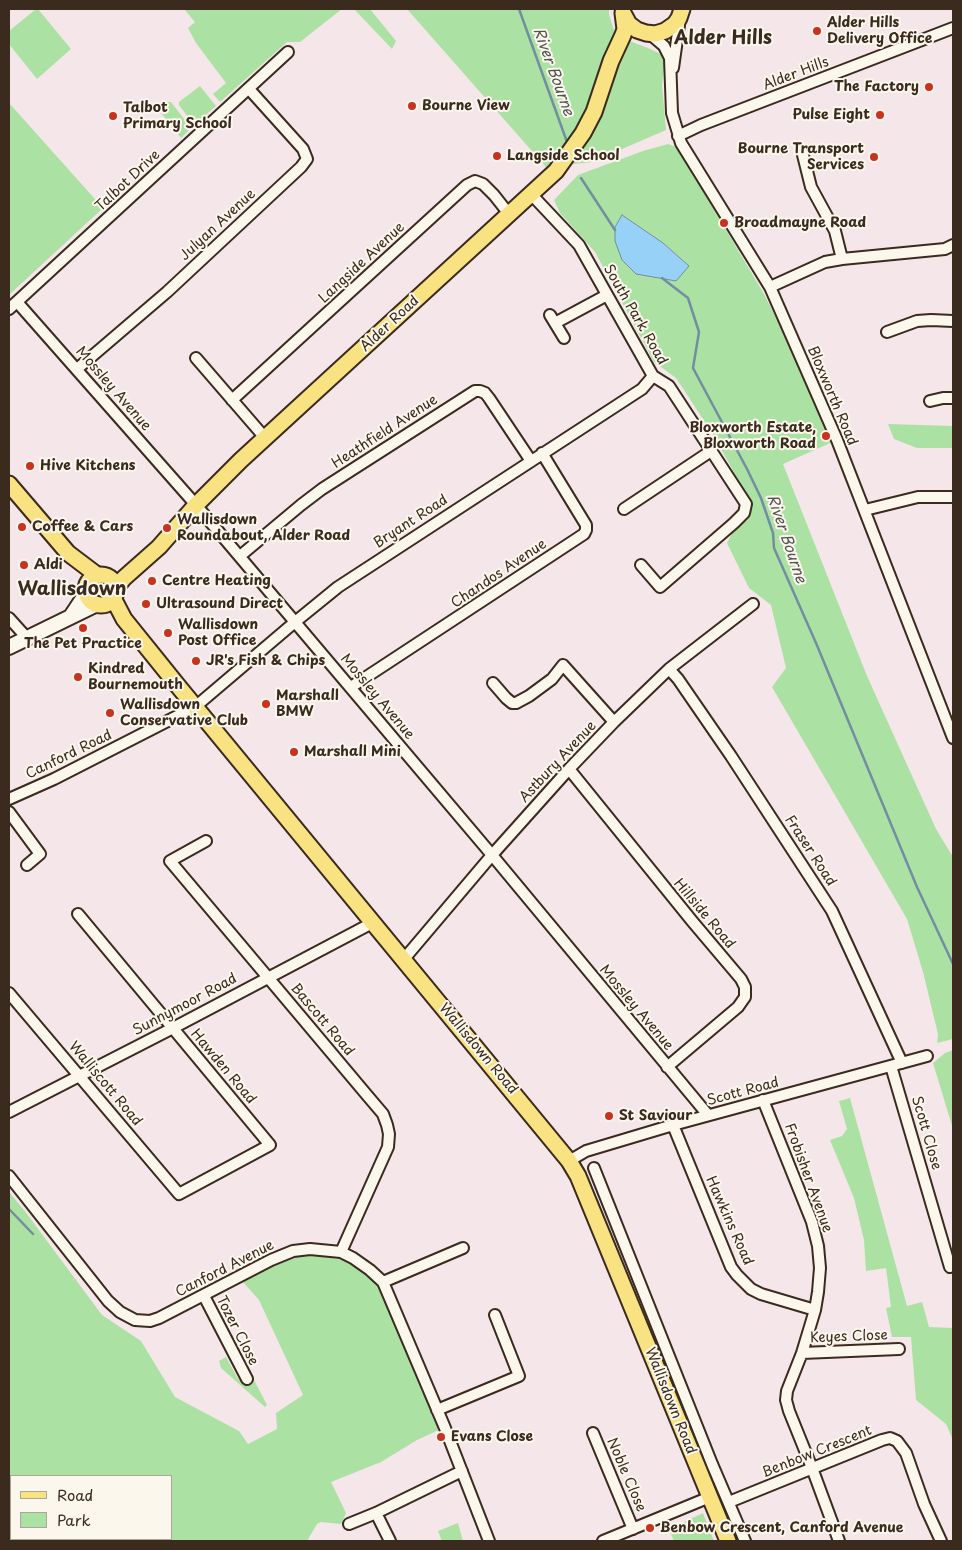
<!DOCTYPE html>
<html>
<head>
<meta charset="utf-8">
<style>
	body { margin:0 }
	#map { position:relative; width:962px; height:1550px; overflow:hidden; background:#f5e6ea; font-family:"Playpen Sans",sans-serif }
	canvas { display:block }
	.frame { position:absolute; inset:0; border:10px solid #3b2a1e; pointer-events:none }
	.legend { position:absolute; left:10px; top:1475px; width:162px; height:65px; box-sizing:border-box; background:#fbf7ec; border:1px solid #aea59a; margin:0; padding:6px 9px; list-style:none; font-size:15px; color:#3b2a1e }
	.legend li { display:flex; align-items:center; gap:10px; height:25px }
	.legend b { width:25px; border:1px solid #aea59a }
</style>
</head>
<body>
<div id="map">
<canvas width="962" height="1550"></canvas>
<div class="frame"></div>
<ul class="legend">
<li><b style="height:6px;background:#f8e281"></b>Road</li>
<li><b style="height:14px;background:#ace1a4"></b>Park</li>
</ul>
</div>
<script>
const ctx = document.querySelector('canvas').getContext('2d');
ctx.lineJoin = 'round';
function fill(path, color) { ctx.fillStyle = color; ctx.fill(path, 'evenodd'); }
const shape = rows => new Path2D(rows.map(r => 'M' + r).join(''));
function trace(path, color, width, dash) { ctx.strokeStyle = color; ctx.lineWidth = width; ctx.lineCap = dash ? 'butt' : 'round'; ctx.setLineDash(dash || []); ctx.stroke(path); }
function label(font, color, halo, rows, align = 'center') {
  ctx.font = font + ' "Playpen Sans",sans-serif'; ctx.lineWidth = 4; ctx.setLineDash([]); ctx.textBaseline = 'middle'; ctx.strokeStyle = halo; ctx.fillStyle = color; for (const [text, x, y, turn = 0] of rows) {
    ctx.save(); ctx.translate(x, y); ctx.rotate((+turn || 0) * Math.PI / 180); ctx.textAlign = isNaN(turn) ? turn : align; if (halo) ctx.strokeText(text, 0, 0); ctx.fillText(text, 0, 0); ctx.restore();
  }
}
fill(shape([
	[36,9,38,9,71,49,37,79,9,44,9,31],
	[184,9,342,9,300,42,287,42,220,102,213,94,226,83,196,43,188,28,195,22],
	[354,9,370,9,396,41,392,49],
	[407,9,609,9,609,15,616,36,648,48,665,56,662,85,666,130,592,162,546,167],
	[200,86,216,106,194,125,179,105,179,102],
	[168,102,171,102,191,128,181,138,158,109],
	[9,103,103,208,9,295],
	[668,144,677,147,764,294,837,440,783,464,867,676,936,829,953,857,953,1039,937,1043,938,1034,923,972,907,919,772,687,786,668,771,605,749,588,727,543,736,526,748,520,750,513,749,500,715,438,686,393,676,378,654,362,595,252,560,213,554,200,578,175,643,151],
	[622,215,663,243,689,266,615,227],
	[888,424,953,426,953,448,917,448,894,439],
	[953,1050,953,1129,933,1063,945,1053],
	[850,1098,907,1306,922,1302,929,1327,953,1328,953,1440,946,1424,916,1400,911,1337,892,1337,886,1308,891,1307,886,1268,866,1271,864,1240,854,1198,830,1140,842,1136,847,1129,839,1101],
	[9,1192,24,1210,102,1315,141,1341,175,1397,239,1431,248,1444,277,1429,276,1413,303,1395,259,1300,243,1282,282,1259,311,1252,321,1252,339,1257,352,1264,377,1283,441,1429,417,1440,381,1462,331,1482,346,1513,341,1524,321,1522,317,1524,307,1541,9,1541],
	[11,1476,171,1476,171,1539,11,1539],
	[226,1357,238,1379,241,1381,252,1376,267,1405,265,1407,221,1368,219,1361],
	[703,1513,714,1541,674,1541,669,1529],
	[458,1523,463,1541,442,1541,438,1531]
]), '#ace1a4');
const water = shape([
	[622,215,663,243,689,266,676,281,636,274,622,260,615,241,615,227,622,215]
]);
fill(water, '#97d1f7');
trace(water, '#728ea0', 1);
trace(shape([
	[519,9,567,142],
	[581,178,615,230],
	[662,278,688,298,699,332,693,368,747,469,761,498,773,533,774,548,816,643,917,887,953,964],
	[9,1209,33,1234]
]), '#728ea0', 2.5);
const street = shape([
	[650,34,664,46,670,58,672,113,681,143,770,287,837,440,953,738],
	[673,68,680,18],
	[678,136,701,125,953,28],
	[803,155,811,187,835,231,842,259],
	[531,194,579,245,649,369,653,376,669,386,746,504,744,513,734,523,660,587,641,565],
	[770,287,825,262,842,259,945,249,953,245],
	[17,302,196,505,492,855,708,1115],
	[9,309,288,52],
	[550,315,564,338],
	[555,323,607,295],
	[887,332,917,321,931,320,953,321],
	[196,358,266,439],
	[77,369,167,292,301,167,307,159,303,149,249,89],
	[232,400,467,185,475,181,483,184,494,195,509,214],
	[930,401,943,398,953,398],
	[624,509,711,451],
	[865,510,918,497,953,497],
	[240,556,301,505,322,489,475,391,480,391,485,393,489,398,531,461],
	[9,618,27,638],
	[669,669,678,679,731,756,832,911,902,1063],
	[493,683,506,698,512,703,516,703,529,696,552,679,563,665,614,722],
	[351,687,584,534,586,530,586,525,542,453],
	[569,769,692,921,741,979,745,987,745,997,738,1007,667,1067],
	[9,799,54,779,195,707,295,622,338,587,642,389,653,376],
	[9,812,40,854,27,865],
	[206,841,170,861,366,1094,383,1114,387,1125,389,1134,388,1147,341,1252],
	[404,959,492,855,569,769,614,722,669,669,753,604],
	[9,993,179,1194,270,1145,78,914],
	[891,1066,950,1267],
	[763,1100,812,1222,818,1246,820,1268,818,1292,815,1310,802,1353,787,1391,786,1400,789,1411,812,1468,839,1541],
	[9,1112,173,1028,374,922],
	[673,1125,731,1267,737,1275,751,1289,761,1294,815,1310],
	[569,1161,586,1151,673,1125,927,1056],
	[594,1168,712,1464,745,1541],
	[9,1176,108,1301,120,1312,135,1320,150,1321,159,1318,271,1260,293,1251,310,1249,341,1252,353,1258,370,1270,383,1282,445,1428,489,1541],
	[383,1282,463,1248],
	[204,1296,247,1379],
	[802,1353,899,1349],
	[437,1410,519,1376,495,1315],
	[593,1433,633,1529],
	[729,1502,882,1440,890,1438,897,1441,906,1453,924,1504,941,1541],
	[376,1513,390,1541],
	[349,1524,376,1513,462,1471],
	[603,1541,710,1497]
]);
const secondary = shape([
	[72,615,86,594],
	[9,647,97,604]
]);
const primary = shape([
	[623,13,629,24,637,30,646,33,655,34,665,31,675,24,679,18,682,9],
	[9,484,68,553,97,575],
	'86 590a15 15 0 1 1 30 0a15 15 0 1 1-30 0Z',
	[114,596,119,584,124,578,159,547,196,505,241,460,556,171,583,133,594,112,611,61,623,35,625,29,623,13],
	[113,598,124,619,178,686,569,1161,578,1176,728,1541]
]);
trace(street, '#3b2a1e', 14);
trace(secondary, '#3b2a1e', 18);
trace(primary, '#3b2a1e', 19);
trace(street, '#fbf7ec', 10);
trace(secondary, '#fbf7ec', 14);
trace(primary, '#f8e281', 15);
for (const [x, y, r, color] of [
	[817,31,5,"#c8321e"],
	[929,87,5,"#c8321e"],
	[412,106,5,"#c8321e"],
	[880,115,5,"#c8321e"],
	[113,116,5,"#c8321e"],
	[497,156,5,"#c8321e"],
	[874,157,5,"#c8321e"],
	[724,223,5,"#c8321e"],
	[826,436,5,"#c8321e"],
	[30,466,5,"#c8321e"],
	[22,527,5,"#c8321e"],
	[167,528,5,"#c8321e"],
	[24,565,5,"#c8321e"],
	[152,581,5,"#c8321e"],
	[146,604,5,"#c8321e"],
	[83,628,5,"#c8321e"],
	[168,633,5,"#c8321e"],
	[196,661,5,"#c8321e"],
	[78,677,5,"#c8321e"],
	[266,704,5,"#c8321e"],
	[110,713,5,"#c8321e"],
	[294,752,5,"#c8321e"],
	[609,1116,5,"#c8321e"],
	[441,1437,5,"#c8321e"],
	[650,1528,5,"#c8321e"]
]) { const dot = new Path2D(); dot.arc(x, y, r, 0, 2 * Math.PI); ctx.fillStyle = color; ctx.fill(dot); trace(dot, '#fbf7ec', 2); }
label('bold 14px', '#3b2a1e', '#fbf7ec', [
	["Alder Hills",827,23],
	["Delivery Office",827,39],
	["The Factory",919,87,"right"],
	["Bourne View",422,106],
	["Talbot",123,108],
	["Primary School",123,124],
	["Pulse Eight",870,115,"right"],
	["Bourne Transport",864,149,"right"],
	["Services",864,165,"right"],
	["Langside School",507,156],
	["Broadmayne Road",734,223],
	["Bloxworth Estate,",816,428,"right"],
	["Bloxworth Road",816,444,"right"],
	["Hive Kitchens",40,466],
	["Wallisdown",177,520],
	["Roundabout, Alder Road",177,536],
	["Coffee & Cars",32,527],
	["Aldi",34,565],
	["Centre Heating",162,581],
	["Ultrasound Direct",156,604],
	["Wallisdown",178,625],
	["Post Office",178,641],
	["The Pet Practice",83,644,"center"],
	["JR's Fish & Chips",206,661],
	["Kindred",88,669],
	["Bournemouth",88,685],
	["Marshall",276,696],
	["BMW",276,712],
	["Wallisdown",120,705],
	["Conservative Club",120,721],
	["Marshall Mini",304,752],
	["St Saviour",619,1116],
	["Evans Close",451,1437],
	["Benbow Crescent, Canford Avenue",660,1528]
], 'left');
label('14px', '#3b2a1e', '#fbf7ec', [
	["Alder Hills",796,74,-21],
	["Talbot Drive",128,181,-43],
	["Julyan Avenue",218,225,-43],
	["Langside Avenue",362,263,-43],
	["South Park Road",635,315,60],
	["Alder Road",390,324,-43],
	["Mossley Avenue",113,389,49],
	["Bloxworth Road",832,396,67],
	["Heathfield Avenue",385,432,-33],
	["Bryant Road",411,522,-33],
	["Chandos Avenue",499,574,-34],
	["Mossley Avenue",377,697,50],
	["Canford Road",69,755,-26],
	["Astbury Avenue",558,762,-47],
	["Fraser Road",810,851,57],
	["Hillside Road",704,914,50],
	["Sunnymoor Road",185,1005,-28],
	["Mossley Avenue",636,1008,50],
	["Bascott Road",322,1020,50],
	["Wallisdown Road",478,1049,50],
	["Hawden Road",223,1067,50],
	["Walliscott Road",105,1084,50],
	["Scott Road",743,1092,-15],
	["Scott Close",926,1133,74],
	["Frobisher Avenue",808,1178,70],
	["Hawkins Road",729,1221,66],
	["Canford Avenue",225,1269,-27],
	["Tozer Close",237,1331,63],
	["Keyes Close",849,1337,-2],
	["Wallisdown Road",670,1401,68],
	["Benbow Crescent",817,1452,-22],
	["Noble Close",626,1475,67]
]);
label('italic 15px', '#525454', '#fbf7ec', [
	["River Bourne",553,72,70],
	["River Bourne",786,539,71]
]);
label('bold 19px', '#3b2a1e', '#fbf7ec', [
	["Alder Hills",723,39],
	["Wallisdown",72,590]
]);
</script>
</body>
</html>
